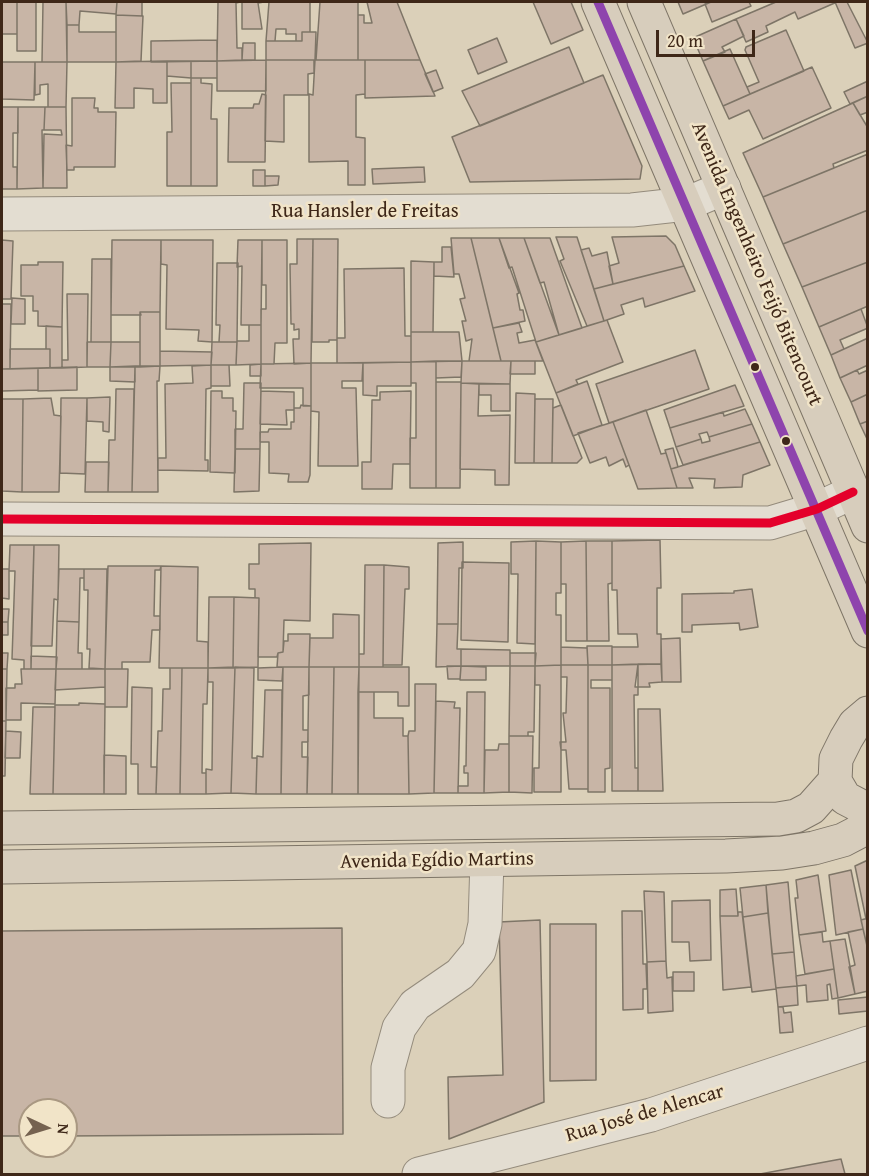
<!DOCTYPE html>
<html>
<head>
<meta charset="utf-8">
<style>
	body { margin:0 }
	#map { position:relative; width:869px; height:1176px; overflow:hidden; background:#dbd0b9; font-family:"Gentium Book Plus",serif }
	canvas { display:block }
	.frame { position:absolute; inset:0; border:3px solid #3e2718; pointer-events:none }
	.north { position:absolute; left:18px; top:1098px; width:60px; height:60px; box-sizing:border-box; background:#f1e4c8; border:2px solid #a99882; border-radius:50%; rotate:94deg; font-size:16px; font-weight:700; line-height:24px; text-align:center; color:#3e2718 }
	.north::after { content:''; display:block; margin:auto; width:21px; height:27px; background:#756250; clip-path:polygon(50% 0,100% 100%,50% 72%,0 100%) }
	.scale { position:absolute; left:656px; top:30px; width:99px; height:27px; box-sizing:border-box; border:3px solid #3e2718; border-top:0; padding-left:8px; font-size:18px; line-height:21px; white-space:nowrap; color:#3e2718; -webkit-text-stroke:4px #f1e4c8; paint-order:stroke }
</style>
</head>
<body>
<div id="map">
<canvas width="869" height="1176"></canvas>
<div class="frame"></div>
<div class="north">N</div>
<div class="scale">20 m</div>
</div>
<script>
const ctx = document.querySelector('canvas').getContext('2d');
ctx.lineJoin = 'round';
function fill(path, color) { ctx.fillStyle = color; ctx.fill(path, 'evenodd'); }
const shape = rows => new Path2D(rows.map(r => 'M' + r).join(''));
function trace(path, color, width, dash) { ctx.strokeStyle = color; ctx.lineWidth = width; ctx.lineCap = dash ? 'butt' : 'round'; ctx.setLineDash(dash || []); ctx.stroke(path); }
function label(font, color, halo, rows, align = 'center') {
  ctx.font = font + ' "Gentium Book Plus",serif'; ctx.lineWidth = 5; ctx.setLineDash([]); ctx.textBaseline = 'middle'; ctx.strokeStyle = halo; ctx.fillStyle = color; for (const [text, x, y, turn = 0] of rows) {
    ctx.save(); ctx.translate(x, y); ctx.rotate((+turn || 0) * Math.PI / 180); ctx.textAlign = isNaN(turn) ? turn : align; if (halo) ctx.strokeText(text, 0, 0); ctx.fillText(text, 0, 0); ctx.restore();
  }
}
const building = shape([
	[2,2,17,2,17,34,2,34,2,2],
	[17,2,36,2,36,51,17,51,17,2],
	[43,2,66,2,67,62,42,62,43,2],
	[66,2,117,2,116,14,80,11,79,25,67,25,66,2],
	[117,2,142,2,142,16,116,15,117,2],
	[218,2,240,2,236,3,237,48,242,48,242,60,217,61,218,2],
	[242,2,264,2,258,3,262,29,242,29,242,2],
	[269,2,310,2,310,32,302,32,302,41,296,41,296,34,286,34,286,29,276,29,275,41,266,41,269,2],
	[320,2,358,2,358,60,316,60,320,2],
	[367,2,397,2,420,60,358,60,358,15,364,15,364,23,372,23,367,2],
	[533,2,571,2,583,30,551,44,533,2],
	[678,2,711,2,683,14,678,2],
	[711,2,749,2,751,6,712,22,705,4,711,2],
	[776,2,837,2,798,19,795,12,766,26,768,32,746,42,736,19,776,2],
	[835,2,847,2,868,43,855,48,835,2],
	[116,15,143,16,141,61,116,62,116,15],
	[736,19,744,36,722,47,725,52,703,61,693,38,736,19],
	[67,25,79,25,79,32,116,32,116,62,67,62,67,25],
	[786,30,804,71,750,94,747,87,759,82,745,50,746,47,786,30],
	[302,32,316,32,315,60,266,60,266,41,302,41,302,32],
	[497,38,507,62,478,74,468,50,497,38],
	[217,40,217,61,151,62,151,41,217,40],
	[243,43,255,43,255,60,242,60,243,43],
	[569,47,584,83,480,126,462,91,569,47],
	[730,49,750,94,723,106,703,61,730,49],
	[266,60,314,60,314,73,308,74,308,95,284,95,284,142,265,141,266,60],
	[266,60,266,91,217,91,217,61,266,60],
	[315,60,365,60,365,94,356,95,356,137,365,138,365,185,348,185,348,161,309,162,309,94,313,95,315,60],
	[365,60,420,60,435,96,365,98,365,60],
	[167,61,167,103,153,103,153,89,134,88,134,108,115,108,116,62,167,61],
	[167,61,191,61,191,78,167,76,167,61],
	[191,61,217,61,217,78,191,78,191,61],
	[2,62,35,62,34,100,2,99,2,62],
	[35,62,67,62,66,107,48,107,48,84,40,85,40,94,35,95,35,62],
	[812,67,831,108,763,139,749,110,729,119,723,106,812,67],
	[436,70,443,88,433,92,425,74,436,70],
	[603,75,642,166,640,179,470,182,452,137,603,75],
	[191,78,201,78,201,83,212,84,211,119,217,119,217,186,191,186,191,78],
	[868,81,868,96,850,104,844,92,868,81],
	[171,83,191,83,191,186,167,186,167,132,172,132,171,83],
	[262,94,266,95,265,162,228,162,229,108,253,108,254,104,259,104,262,94],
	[868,96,868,112,860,115,853,103,868,96],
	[72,98,95,98,94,108,98,108,98,112,116,112,115,167,74,167,74,170,67,170,66,145,72,146,72,98],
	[853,103,868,128,868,150,833,164,834,168,763,197,743,153,853,103],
	[2,107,18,107,18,133,13,133,13,167,17,167,17,189,2,189,2,107],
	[18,107,45,107,44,130,42,130,43,188,17,189,18,107],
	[45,107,66,107,67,188,43,188,44,134,62,135,61,130,44,130,45,107],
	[868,154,868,210,783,244,763,197,868,154],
	[424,167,425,182,373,184,372,169,424,167],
	[253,170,265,170,265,186,253,186,253,170],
	[265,176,279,176,278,185,265,186,265,176],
	[868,210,868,262,802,287,783,244,868,210],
	[666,236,675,245,684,266,613,284,609,266,619,263,612,237,666,236],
	[556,237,577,237,604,321,587,326,560,261,564,259,556,237],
	[451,238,471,238,501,361,469,361,472,339,466,341,462,321,466,321,460,299,465,298,459,274,454,274,451,238],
	[471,238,499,238,519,293,517,294,520,310,523,310,525,321,493,328,471,238],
	[499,238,524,238,559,335,536,342,512,267,509,268,499,238],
	[524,238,550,238,582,328,559,335,544,282,540,283,524,238],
	[297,239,313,239,311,363,294,364,293,339,299,339,299,329,294,330,294,324,291,324,290,264,297,264,297,239],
	[313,239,338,239,337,340,329,340,329,342,312,342,313,239],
	[2,240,13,241,11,299,2,299,2,240],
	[112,240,161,240,160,312,140,312,141,315,111,315,112,240],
	[161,240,213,240,212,342,198,341,199,330,166,329,167,265,161,264,161,240],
	[238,240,262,240,261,325,241,325,242,266,237,267,238,240],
	[262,240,287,240,287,343,275,343,274,364,261,364,261,309,266,309,266,285,262,285,262,240],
	[442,247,451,247,454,277,434,276,434,262,442,262,442,247],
	[589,248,592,256,607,252,613,284,594,289,581,250,589,248],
	[92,259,111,259,111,342,91,342,92,259],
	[411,261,434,262,433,332,411,332,411,261],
	[38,262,63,262,62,327,38,326,38,311,33,311,33,296,21,296,21,265,38,265,38,262],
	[868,262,868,306,819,327,802,287,868,262],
	[217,263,238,263,237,342,219,342,220,325,216,325,217,263],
	[684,266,695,291,645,307,643,298,621,305,624,314,604,321,594,289,684,266],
	[404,268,405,336,411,336,411,362,337,363,337,338,345,338,344,269,404,268],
	[67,294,88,294,87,367,62,368,62,360,68,360,67,294],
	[12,298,25,299,25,324,11,324,12,298],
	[2,304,11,304,10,369,2,369,2,304],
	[861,309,868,328,840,340,844,349,831,355,819,327,861,309],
	[140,312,160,312,160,366,140,367,140,312],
	[607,320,623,362,576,380,578,384,556,393,536,342,607,320],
	[519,323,522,332,517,333,519,343,535,340,543,361,501,361,493,328,519,323],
	[249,325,261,325,261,364,236,365,237,341,249,341,249,325],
	[46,326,62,327,62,368,50,368,50,349,46,349,46,326],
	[411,332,459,332,462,361,411,362,411,332],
	[868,338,868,365,840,378,831,355,868,338],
	[87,342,111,342,110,367,87,367,87,342],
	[111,342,140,342,140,367,110,367,111,342],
	[212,342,237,342,236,365,211,365,212,342],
	[10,349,50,349,50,368,10,369,10,349],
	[695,350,709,389,609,423,596,384,695,350],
	[160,351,212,352,211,365,160,366,160,351],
	[436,361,436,488,410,488,410,438,416,438,416,383,411,383,411,362,436,361],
	[436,361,462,361,461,377,436,378,436,361],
	[462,361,511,361,510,384,461,383,462,361],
	[511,361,535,361,535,374,510,374,511,361],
	[411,362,411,386,377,386,377,396,363,395,363,363,411,362],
	[311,363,311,406,303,406,303,388,260,388,261,364,311,363],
	[311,363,363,363,362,381,342,381,342,388,356,388,358,466,318,466,319,412,311,411,311,363],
	[261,364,261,376,250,376,250,365,261,364],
	[211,365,211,388,206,389,205,460,208,460,208,471,158,470,158,458,166,458,165,384,193,383,192,366,211,365],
	[211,365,229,365,230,386,211,386,211,365],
	[135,366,135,382,110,381,110,367,135,366],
	[135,366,160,366,159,381,157,381,158,492,132,492,135,366],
	[77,367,77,390,38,391,38,368,77,367],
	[38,368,38,390,2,391,2,369,38,368],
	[857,370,859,374,868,370,868,394,851,402,840,378,857,370],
	[587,381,602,425,573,436,556,393,587,381],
	[436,382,461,382,460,488,436,488,436,382],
	[244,383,261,383,260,449,235,449,235,429,243,429,244,383],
	[461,383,479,384,478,416,510,415,509,485,495,485,495,470,460,469,461,383],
	[479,384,510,384,510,411,491,411,491,395,479,395,479,384],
	[735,385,744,406,670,428,664,410,735,385],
	[116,389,134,389,132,492,108,492,109,440,115,440,116,389],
	[211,391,222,391,222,398,233,398,233,411,236,411,235,473,210,472,211,391],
	[261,391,294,392,294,410,286,410,287,425,260,424,261,391],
	[411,391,410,464,393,464,392,489,362,489,362,462,371,462,372,400,380,400,380,392,411,391],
	[516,393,535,394,534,463,515,463,516,393],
	[868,394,868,421,860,424,851,402,868,394],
	[110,397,109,432,103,431,103,422,87,421,87,398,110,397],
	[51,398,54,415,61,416,59,492,22,492,23,399,51,398],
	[61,398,87,398,85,474,60,473,61,398],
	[2,399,23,399,22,492,2,491,2,399],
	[535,399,553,399,552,463,534,463,535,399],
	[301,405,311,406,310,475,308,482,288,482,289,474,269,473,269,442,260,442,260,432,268,432,269,429,291,429,291,422,294,422,294,408,300,408,301,405],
	[561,405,582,458,577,463,552,463,553,408,561,405],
	[745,409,752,424,709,437,707,432,699,434,701,439,676,447,670,428,723,412,724,416,745,409],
	[646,410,661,454,666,453,677,488,638,489,613,422,646,410],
	[868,421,868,441,860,424,868,421],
	[613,422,629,465,626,467,623,459,609,466,606,457,590,463,578,433,613,422],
	[752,424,760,442,683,465,676,447,701,439,702,443,710,441,709,437,752,424],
	[760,442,770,465,743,475,742,487,714,488,715,479,689,478,693,488,677,488,671,469,760,442],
	[673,448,678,467,671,469,665,450,673,448],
	[235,449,260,449,259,491,234,492,235,449],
	[86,462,109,462,108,492,85,492,86,462],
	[660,540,661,588,657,588,657,634,661,634,661,664,612,665,612,647,638,647,637,634,618,634,617,590,612,590,612,541,660,540],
	[536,541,535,644,517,643,518,574,511,574,511,542,536,541],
	[536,541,561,542,561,593,556,593,556,615,561,615,561,665,535,666,536,541],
	[586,541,587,641,566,641,566,584,561,584,561,542,586,541],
	[586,541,612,541,612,583,608,584,609,641,587,641,586,541],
	[463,542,463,568,459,568,458,624,437,624,438,543,463,542],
	[311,543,310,621,284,620,283,652,278,653,277,657,258,657,259,598,255,598,255,589,249,589,249,564,259,564,259,544,311,543],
	[10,545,34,545,31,669,24,669,24,660,12,659,15,571,9,571,10,545],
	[34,545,59,545,58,600,54,599,52,646,31,646,34,545],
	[462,562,509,563,508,642,461,640,462,562],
	[365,565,384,565,383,667,359,667,359,654,364,654,365,565],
	[384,565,409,567,409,589,405,589,402,665,383,665,384,565],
	[108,566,161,566,160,570,155,570,154,616,160,616,160,630,152,630,150,662,122,662,122,669,105,669,108,566],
	[161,566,198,567,197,641,208,642,208,668,159,668,161,566],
	[2,569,9,569,9,599,2,598,2,569],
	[59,569,84,569,84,578,80,578,79,622,57,621,59,569],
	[84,569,107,569,105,669,89,668,90,649,87,649,88,590,84,590,84,569],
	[752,589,758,627,740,630,739,623,692,625,692,632,682,632,682,594,734,593,734,591,752,589],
	[209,597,234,597,233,668,208,668,209,597],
	[234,597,259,598,258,667,233,668,234,597],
	[2,609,9,609,8,622,2,622,2,609],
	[333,614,359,615,359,667,309,667,310,638,333,638,333,614],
	[57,621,79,622,78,653,82,653,82,669,56,669,57,621],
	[2,622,8,622,8,635,2,635,2,622],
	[437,624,458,624,457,649,461,649,461,666,436,667,437,624],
	[288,634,310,634,309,667,277,667,278,653,283,652,284,641,288,641,288,634],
	[680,638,681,682,662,682,661,639,680,638],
	[587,646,612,646,612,665,588,665,587,646],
	[561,647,587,648,588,665,561,665,561,647],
	[461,649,510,650,510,666,461,666,461,649],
	[2,653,8,653,7,669,2,669,2,653],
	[510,653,536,653,535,666,510,666,510,653],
	[31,656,57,657,56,669,31,669,31,656],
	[638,664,661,664,662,682,649,683,650,687,638,687,638,664],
	[638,664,635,687,638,687,638,695,634,695,635,768,638,768,638,791,612,791,612,665,638,664],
	[561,665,561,792,534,792,534,768,539,768,540,685,535,685,535,666,561,665],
	[561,665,588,665,588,789,569,789,566,750,561,750,560,742,566,742,563,713,566,713,567,677,561,677,561,665],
	[588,665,612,665,612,680,591,680,591,688,610,688,610,768,605,769,605,792,588,792,588,665],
	[447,666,461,666,460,679,448,679,447,666],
	[461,666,486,667,486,680,460,680,461,666],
	[510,666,535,666,534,732,528,732,528,736,509,736,510,666],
	[235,667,231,793,206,794,206,769,212,770,213,682,208,682,208,668,235,667],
	[235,667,254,668,252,758,257,758,256,794,231,793,235,667],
	[283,667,309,667,309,695,303,696,303,730,308,730,308,742,302,742,302,757,308,757,307,794,281,794,283,667],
	[283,667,282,681,258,680,258,668,283,667],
	[309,667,334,667,332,794,307,794,309,667],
	[334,667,359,667,358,794,332,794,334,667],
	[359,667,409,667,409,706,398,706,398,692,358,692,359,667],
	[170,668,182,668,180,794,156,794,158,731,162,731,163,689,170,689,170,668],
	[182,668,208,668,207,704,203,704,202,773,206,773,206,794,180,794,182,668],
	[2,669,7,669,6,721,2,721,2,669],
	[21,669,56,669,55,704,21,703,21,720,6,720,6,688,15,688,15,684,22,684,21,669],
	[56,669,105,669,105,687,55,690,56,669],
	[105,669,128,669,127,707,105,707,105,669],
	[415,684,436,684,434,793,409,794,408,736,409,731,415,731,415,684],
	[132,687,152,688,151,767,157,767,156,794,138,794,138,764,131,764,132,687],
	[265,690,282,690,281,794,256,794,257,756,263,757,265,690],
	[358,692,374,692,374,718,403,718,403,736,408,736,409,794,358,794,358,692],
	[467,692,485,692,484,793,458,793,458,786,468,786,468,773,464,773,464,766,466,766,467,692],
	[436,701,455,702,454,708,460,708,458,793,434,793,436,701],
	[79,703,105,704,104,794,53,794,55,705,79,705,79,703],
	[33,707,55,707,53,794,30,794,33,707],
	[638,709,660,709,663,791,638,791,638,709],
	[2,721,6,721,5,776,2,776,2,721],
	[6,731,21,732,20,758,5,758,6,731],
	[509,736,533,736,532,793,509,792,509,736],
	[499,744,509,744,509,792,484,793,485,750,498,750,499,744],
	[104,755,126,756,126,794,104,794,104,755],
	[868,860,868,918,866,919,855,866,868,860],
	[851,870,863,929,836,935,829,875,851,870],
	[818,875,826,931,799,935,795,898,798,898,796,880,818,875],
	[788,882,794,952,772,954,766,885,788,882],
	[766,885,768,913,743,917,740,888,766,885],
	[736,889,738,916,720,916,720,890,736,889],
	[644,891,664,892,666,961,647,962,644,891],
	[710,900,711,960,690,961,689,942,672,942,672,901,710,900],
	[622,911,642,911,643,964,646,964,647,989,643,989,643,1009,623,1010,622,911],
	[738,912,742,912,751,987,723,990,720,916,738,916,738,912],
	[768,913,776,989,752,992,743,917,768,913],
	[868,918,868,950,861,920,868,918],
	[540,920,544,1102,449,1139,448,1077,503,1075,499,922,540,920],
	[550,924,596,924,596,1080,550,1081,550,924],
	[342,928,343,1134,66,1136,66,1110,30,1110,30,1136,2,1136,2,931,342,928],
	[863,929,868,950,868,991,855,994,849,967,855,965,848,932,863,929],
	[822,932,823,942,830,941,834,969,805,974,799,935,822,932],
	[845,939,855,994,838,998,830,941,845,939],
	[794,952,797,986,776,988,772,954,794,952],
	[666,961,667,978,672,977,673,1011,648,1013,647,962,666,961],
	[834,969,838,998,832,999,830,984,827,985,828,1000,807,1002,806,985,797,986,796,976,834,969],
	[673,972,694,972,694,991,673,991,673,972],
	[797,986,798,1005,778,1007,776,988,797,986],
	[868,997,868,1011,839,1014,838,1000,868,997],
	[778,1007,783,1007,784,1013,791,1012,793,1032,780,1033,778,1007],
	[841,1159,845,1174,760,1174,841,1159]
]);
fill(building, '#c8b5a6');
trace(building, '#7e7567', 1.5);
const minor = shape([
	[2,214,632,210,686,204,724,188],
	[2,519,770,523,817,509,853,492],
	[388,1101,388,1068,399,1028,415,1005,460,974,479,951,485,924,487,860],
	[419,1174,651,1115,868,1043]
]);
const major = shape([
	[598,2,868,631],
	[644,2,868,526],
	[868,713,855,724,846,739,836,759,835,781,845,798,868,810],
	[2,828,778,819,796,816,811,808,835,781],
	[2,867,726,856,782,853,814,848,843,840,868,827]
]);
trace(minor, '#948b7c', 35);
trace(major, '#7e7567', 35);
trace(minor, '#e3ddd1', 33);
trace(major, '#d7cdbc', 33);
trace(shape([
	[598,2,868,631]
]), '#8e44ad', 9);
trace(shape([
	[2,519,770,523,817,509,853,492]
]), '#e4002b', 9);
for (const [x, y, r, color] of [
	[755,367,5,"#3e2718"],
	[786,441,5,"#3e2718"]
]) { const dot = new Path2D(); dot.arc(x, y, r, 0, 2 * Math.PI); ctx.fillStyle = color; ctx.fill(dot); trace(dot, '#f1e4c8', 2); }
label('20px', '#3e2718', '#f1e4c8', [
	["Rua Hansler de Freitas",365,212],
	["Avenida Engenheiro Feijó Bitencourt",756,264,67],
	["Avenida Egídio Martins",437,861,-1],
	["Rua José de Alencar",645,1114,-16]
]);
</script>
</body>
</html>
